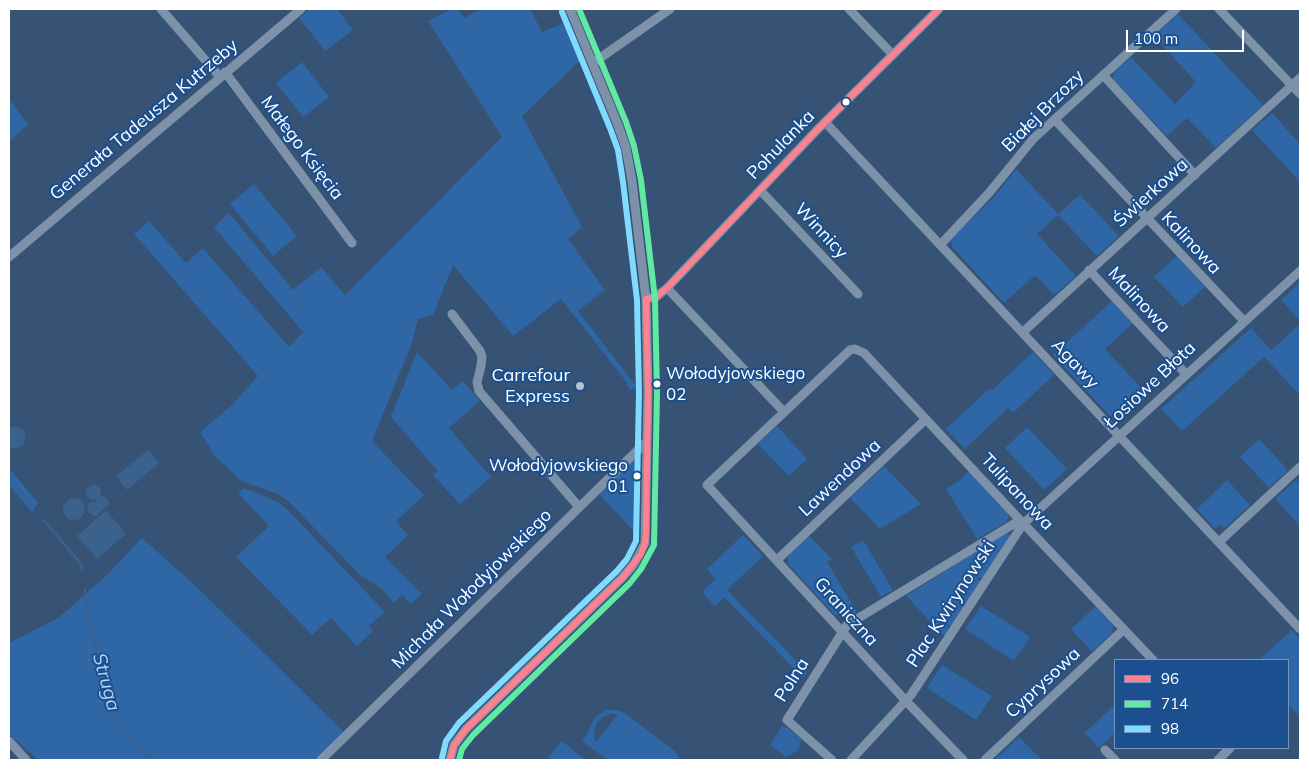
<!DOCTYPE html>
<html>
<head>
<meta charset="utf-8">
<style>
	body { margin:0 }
	#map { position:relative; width:1309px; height:769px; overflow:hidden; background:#365274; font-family:Mulish,sans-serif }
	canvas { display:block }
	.frame { position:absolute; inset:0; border:10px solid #fff; pointer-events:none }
	.legend { position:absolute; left:1114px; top:659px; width:175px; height:90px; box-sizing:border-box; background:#1b4f8f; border:1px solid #7695bc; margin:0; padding:6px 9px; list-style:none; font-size:15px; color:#fff }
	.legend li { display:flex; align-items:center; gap:10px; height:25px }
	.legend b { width:25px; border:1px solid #7695bc }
	.scale { position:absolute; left:1126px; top:30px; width:118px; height:22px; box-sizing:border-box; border:2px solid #fff; border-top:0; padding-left:6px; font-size:15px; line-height:18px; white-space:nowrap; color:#fff; -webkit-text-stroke:4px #1b4f8f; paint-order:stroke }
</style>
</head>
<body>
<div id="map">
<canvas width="1309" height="769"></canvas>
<div class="frame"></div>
<ul class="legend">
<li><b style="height:6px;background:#ff808f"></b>96</li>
<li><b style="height:6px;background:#60e9a3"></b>714</li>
<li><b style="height:6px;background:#80dbff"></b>98</li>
</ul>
<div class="scale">100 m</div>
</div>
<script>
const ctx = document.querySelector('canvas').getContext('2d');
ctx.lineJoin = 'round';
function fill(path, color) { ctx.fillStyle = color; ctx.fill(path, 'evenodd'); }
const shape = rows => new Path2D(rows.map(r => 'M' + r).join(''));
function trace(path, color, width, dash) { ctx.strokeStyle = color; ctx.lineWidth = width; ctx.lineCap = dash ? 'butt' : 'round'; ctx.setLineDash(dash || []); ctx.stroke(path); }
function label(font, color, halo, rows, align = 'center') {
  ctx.font = font + ' Mulish,sans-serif'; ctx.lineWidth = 4; ctx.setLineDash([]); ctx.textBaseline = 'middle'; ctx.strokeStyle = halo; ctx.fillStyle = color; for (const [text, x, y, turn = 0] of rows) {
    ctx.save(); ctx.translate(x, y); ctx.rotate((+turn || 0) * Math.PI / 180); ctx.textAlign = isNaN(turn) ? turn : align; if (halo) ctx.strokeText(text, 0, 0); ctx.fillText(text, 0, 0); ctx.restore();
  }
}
fill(shape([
	[310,9,337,9,353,30,325,51,299,18],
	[452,9,458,9,464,18,482,9,530,9,542,32,566,22,584,57,522,116,582,227,568,239,605,290,578,311,637,387,630,390,625,380,561,299,513,336,453,265,433,315,418,319,412,343,372,441,424,495,396,521,408,535,385,557,422,594,411,604,402,595,394,603,380,587,361,576,288,501,275,493,241,481,215,456,200,432,231,406,258,376,134,234,149,221,186,263,203,248,289,347,303,332,214,227,229,213,293,290,321,267,345,295,502,137,428,21],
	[1178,14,1263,105,1216,148,1187,118,1167,136,1113,79,1113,73,1131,57,1175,104,1196,82,1154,36],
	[302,62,329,97,303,117,276,83],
	[9,99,28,124,9,142],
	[1272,113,1300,144,1300,182,1252,130],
	[1016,169,1058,214,1080,195,1119,236,1097,256,1058,215,1037,234,1076,276,1054,295,1035,275,1004,303,952,247,951,239,994,197],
	[254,184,297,236,273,256,230,204],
	[1177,256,1205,287,1183,307,1154,277],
	[1300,282,1300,321,1281,300],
	[1112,301,1133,323,1105,349,1148,395,1122,420,1113,419,1053,355],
	[1300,324,1300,395,1264,357,1182,431,1161,409,1251,328,1271,350],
	[417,352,452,390,463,381,480,401,449,428,491,477,460,504,433,475,438,471,391,417],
	[1033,352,1054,375,1013,413,1008,408,965,449,946,429,990,388,992,390],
	[777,426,807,459,789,476,758,444],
	[1027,427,1067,469,1044,490,1005,448],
	[1259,439,1288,470,1269,488,1240,457],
	[637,455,639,455,637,535,598,493],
	[884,466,921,504,880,529,850,498],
	[9,468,38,503,32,512,9,485],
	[969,471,1009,513,1007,521,977,539,946,489,959,481],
	[1227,480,1250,505,1224,529,1220,525,1215,529,1197,509],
	[1296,480,1300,484,1300,526,1275,499],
	[244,488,276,501,287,509,385,612,369,626,373,631,357,646,331,618,312,635,236,557,269,526,238,493],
	[1006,533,1010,535,1011,537,983,579,978,577,976,578,982,581,951,627,947,624,946,625,950,628,945,637,906,596],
	[743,535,763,556,727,590,807,672,803,678,724,597,715,606,702,592,715,579,707,569],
	[809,536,832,559,827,562,857,612,849,617,835,615,788,564,788,556],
	[142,538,200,590,344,732,317,760,38,760,9,734,9,643,58,618,104,578],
	[863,540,893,590,881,597,851,547],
	[981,606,1030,637,1014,661,965,629],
	[1096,606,1113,624,1112,633,1092,652,1071,629],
	[1292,630,1300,639,1300,718,1288,704,1288,660,1259,660],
	[942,665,992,696,976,720,927,688],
	[1115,704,1115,733,1099,748,1085,733],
	[606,710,616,710,625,713,676,752,680,760,676,760,675,758,673,760,608,760,582,741,589,730,595,717],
	[610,714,618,714,596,742,594,734,596,724,603,717],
	[782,726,786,727,800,738,801,742,797,751,786,757,770,745],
	[1019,737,1042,760,994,760],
	[562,741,585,760,546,760]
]), '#2f66a5');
fill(shape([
	[14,426,23,429,26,437,23,445,17,449,9,447,9,427],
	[148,450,159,463,127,490,116,476],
	[94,484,100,488,101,496,105,497,110,504,95,517,88,512,87,506,91,501,94,503,97,500,89,499,85,493,87,488],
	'63 509a11 11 0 1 1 22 0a11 11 0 1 1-22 0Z',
	[106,510,126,534,97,559,77,536]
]), '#3b618d');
trace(shape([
	[9,478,33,507],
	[44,520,80,563,82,569],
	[85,590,88,618,117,723,152,760]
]), '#3b618d', 2.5);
trace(shape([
	[161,9,220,77],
	[849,9,893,55],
	[1219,9,1300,94],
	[593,63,670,9],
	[225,72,352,243],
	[1103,75,1195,175],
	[1055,120,1244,321],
	[825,122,1300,629],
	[760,190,858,294],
	[941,244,989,193,1033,139,1176,9],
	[9,257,301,9],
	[1089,270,1186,374],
	[667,288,784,412],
	[646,299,656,297,667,288,817,130,939,9],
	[452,314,480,351,482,357,481,366,477,382,479,391,579,507],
	[1023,332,1300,78],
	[1219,542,1300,467],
	[777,560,926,419],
	[9,741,26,760],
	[1105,750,1115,760],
	[321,760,647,441],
	[450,760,454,745,466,729,623,577,634,564,645,543,648,393,646,299,632,181,626,148,618,125,570,9],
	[832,760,787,720,847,625,1020,520],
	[851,760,911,695,1023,524,1300,271],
	[963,760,906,701,707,485,850,350,855,349,864,353,1020,520,1153,660],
	[985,760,1123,630],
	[1218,760,1230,748]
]), '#7d92a8', 9);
trace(shape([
	[646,299,656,297,667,288,817,130,939,9],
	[450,760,454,745,466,729,623,577,641,554,645,543,646,532,648,393,646,299]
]), '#ff808f', 6);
trace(shape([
	[459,760,462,749,473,735,630,583,641,569,654,545,657,393,655,299,641,180,634,146,626,122,579,9]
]), '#60e9a3', 6);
trace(shape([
	[442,758,446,741,459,723,617,571,627,559,636,541,639,393,637,300,623,182,618,150,610,128,562,12]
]), '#80dbff', 6);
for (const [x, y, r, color] of [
	[846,102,4.5,"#fff"],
	[657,384,4.5,"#fff"],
	[580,386,5,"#b9c2ce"],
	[637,476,4.5,"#fff"]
]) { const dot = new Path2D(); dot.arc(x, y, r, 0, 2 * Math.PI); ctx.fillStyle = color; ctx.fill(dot); trace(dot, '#1b4f8f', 2); }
label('17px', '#fff', '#1b4f8f', [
	["Wołodyjowskiego",666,374],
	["02",666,395],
	["Wołodyjowskiego",628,466,"right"],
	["01",628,487,"right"]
], 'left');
label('18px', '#fff', '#1b4f8f', [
	["Białej Brzozy",1043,111,-45],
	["Generała Tadeusza Kutrzeby",144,120,-40],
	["Pohulanka",781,145,-46],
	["Małego Księcia",302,148,53],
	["Świerkowa",1151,193,-42],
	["Winnicy",821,231,47],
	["Kalinowa",1191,243,47],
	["Malinowa",1139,300,47],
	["Agawy",1075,364,47],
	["Łosiowe Błota",1150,385,-43],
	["Lawendowa",840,478,-43],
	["Tulipanowa",1017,492,47],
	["Michała Wołodyjowskiego",472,589,-45],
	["Plac Kwirynowski",951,604,-57],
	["Graniczna",846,612,48],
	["Polna",792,680,-58],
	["Cyprysowa",1043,683,-43]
]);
label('18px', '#fff', '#1b4f8f', [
	["Carrefour",570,376],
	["Express",570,397]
], 'right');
label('italic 19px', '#b5d3f5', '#1b4f8f', [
	["Struga",106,682,75]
]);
</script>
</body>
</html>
